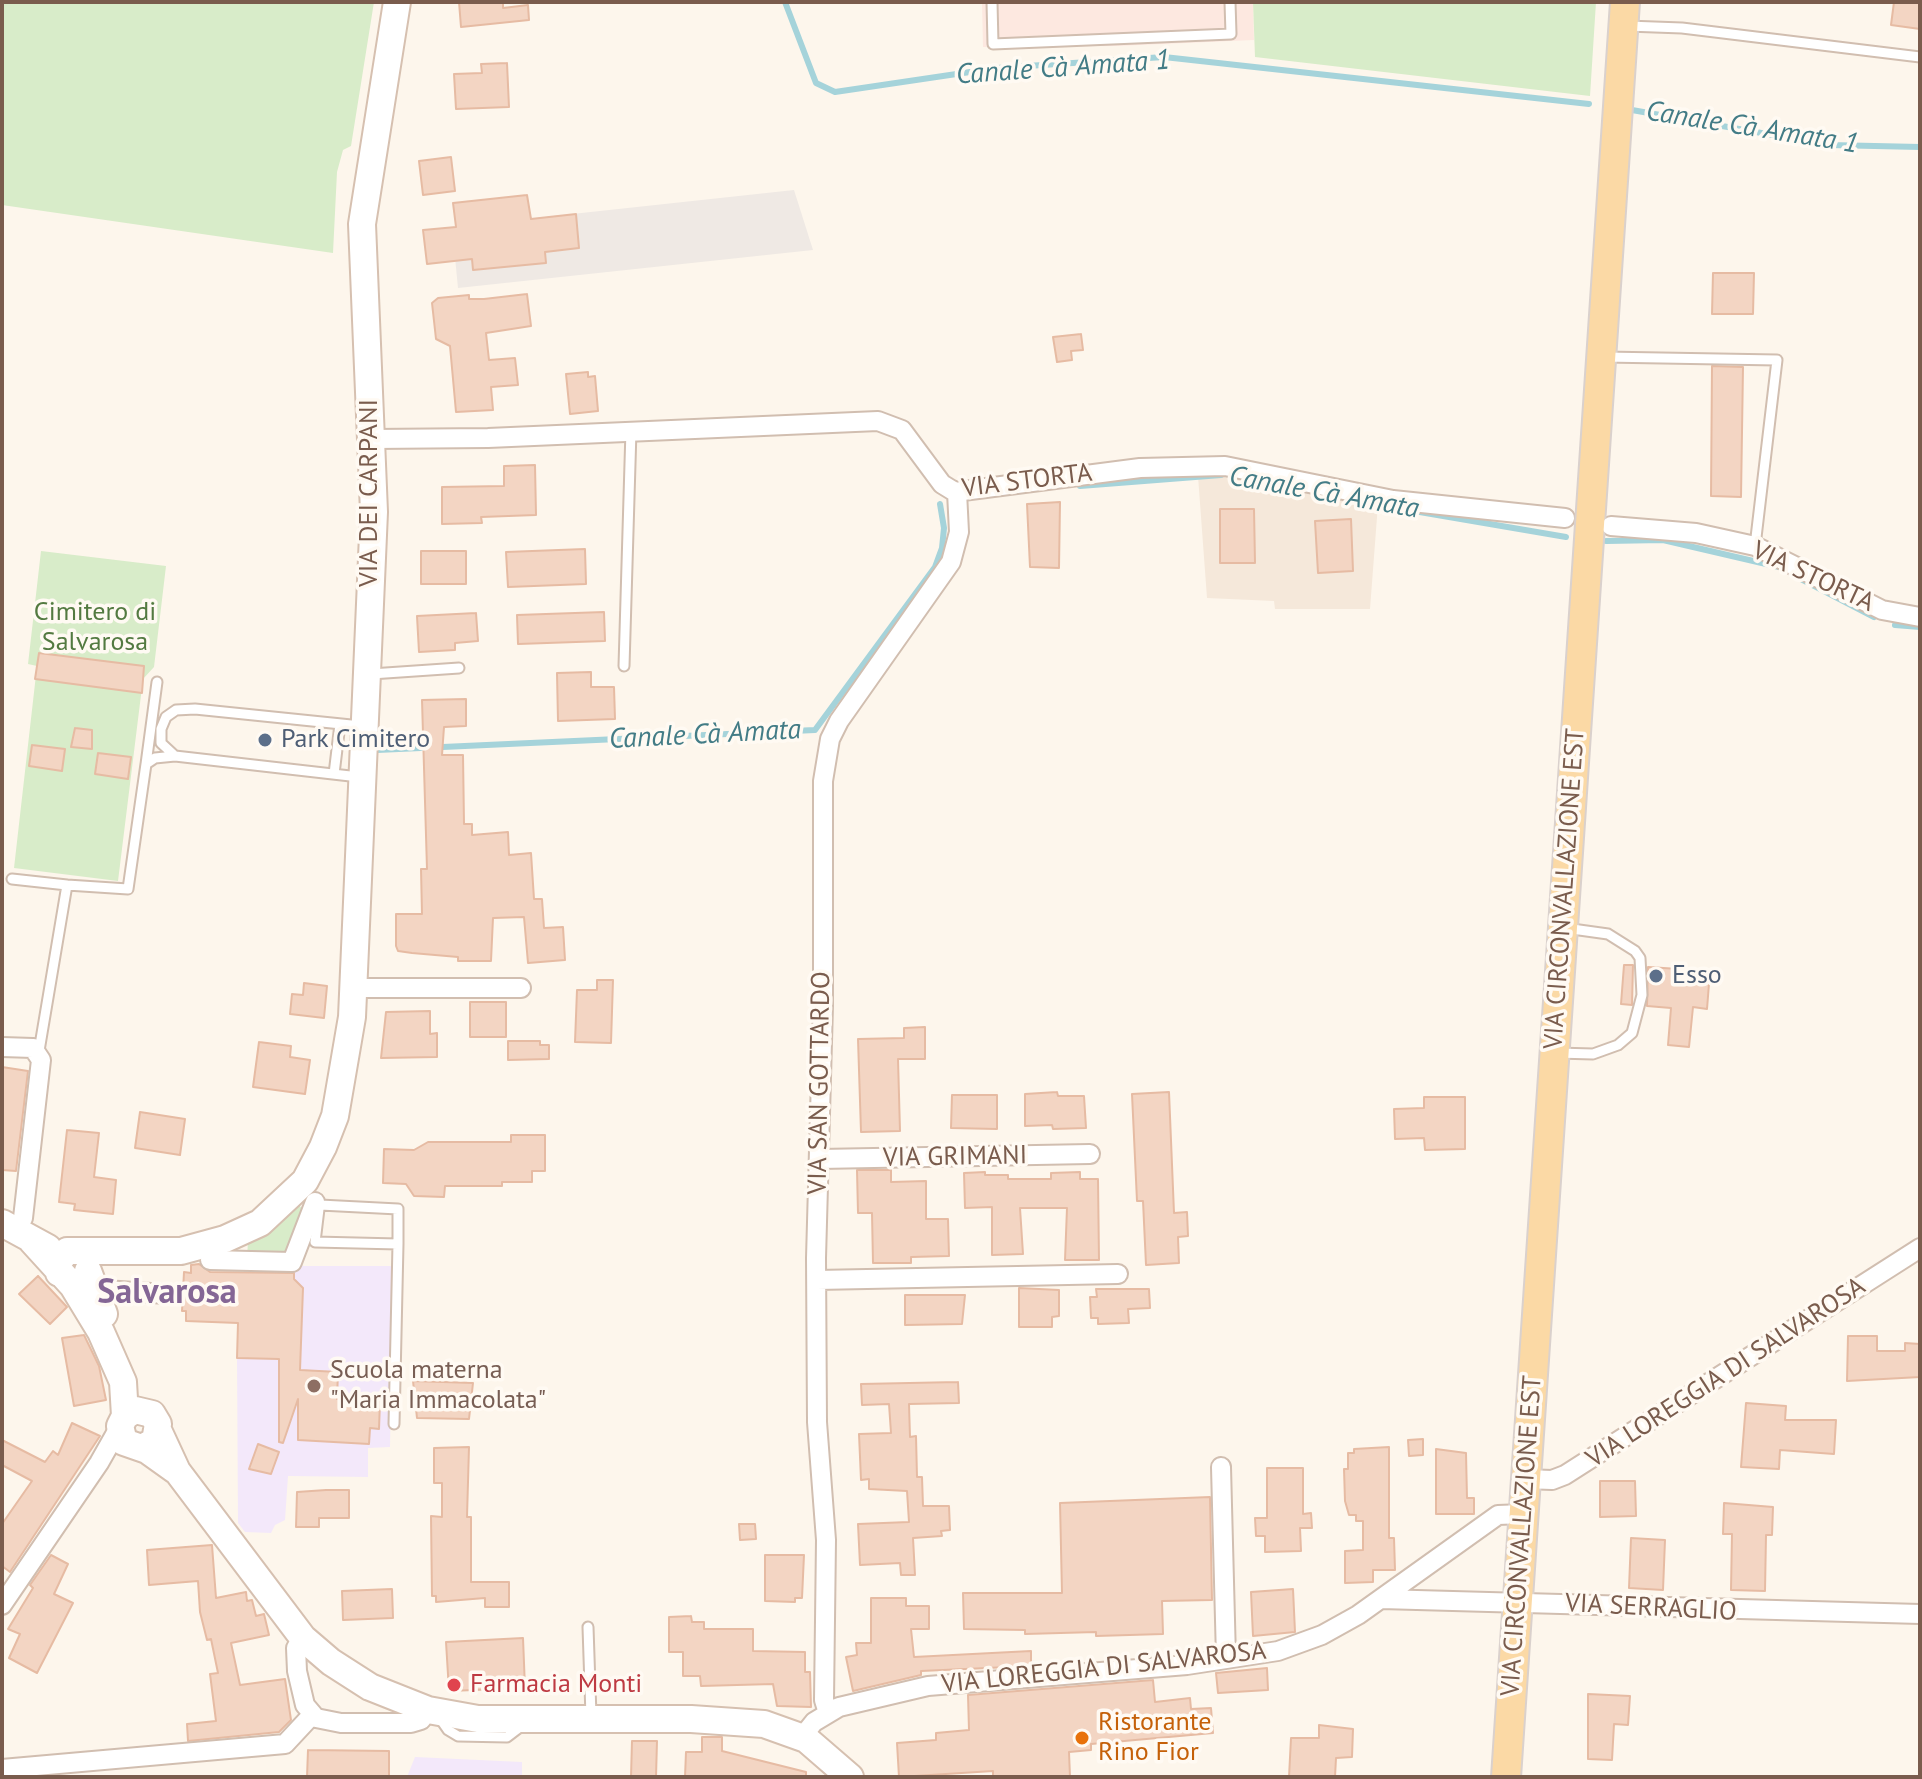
<!DOCTYPE html>
<html>
<head>
<meta charset="utf-8">
<style>
	body { margin:0 }
	#map { position:relative; width:1922px; height:1779px; overflow:hidden; background:#fdf6ec; font-family:"PT Sans",sans-serif }
	canvas { display:block }
	.frame { position:absolute; inset:0; border:4px solid #7a5c4d; pointer-events:none }
</style>
</head>
<body>
<div id="map">
<canvas width="1922" height="1779"></canvas>
<div class="frame"></div>
</div>
<script>
const ctx = document.querySelector('canvas').getContext('2d');
ctx.lineJoin = 'round';
function fill(path, color) { ctx.fillStyle = color; ctx.fill(path, 'evenodd'); }
const shape = rows => new Path2D(rows.map(r => 'M' + r).join(''));
function trace(path, color, width, dash) { ctx.strokeStyle = color; ctx.lineWidth = width; ctx.lineCap = dash ? 'butt' : 'round'; ctx.setLineDash(dash || []); ctx.stroke(path); }
function label(font, color, halo, rows, align = 'center') {
  ctx.font = font + ' "PT Sans",sans-serif'; ctx.lineWidth = 7; ctx.setLineDash([]); ctx.textBaseline = 'middle'; ctx.strokeStyle = halo; ctx.fillStyle = color; for (const [text, x, y, turn = 0] of rows) {
    ctx.save(); ctx.translate(x, y); ctx.rotate((+turn || 0) * Math.PI / 180); ctx.textAlign = isNaN(turn) ? turn : align; if (halo) ctx.strokeText(text, 0, 0); ctx.fillText(text, 0, 0); ctx.restore();
  }
}
fill(shape([
	[1223,473,1378,504,1370,609,1275,609,1274,601,1207,598,1198,476]
]), '#f5e8da');
fill(shape([
	[982,2,1253,2,1254,40,1117,46,983,47]
]), '#fde8e0');
fill(shape([
	[794,190,813,250,458,288,452,227]
]), '#efe9e4');
fill(shape([
	[294,1266,393,1266,390,1447,368,1448,368,1477,288,1476,285,1520,275,1525,271,1533,245,1532,238,1523,237,1358,300,1353,303,1288,294,1279],
	[415,1757,522,1762,522,1777,407,1777]
]), '#f3e8fa');
fill(shape([
	[2,2,374,2,351,146,343,150,337,172,333,253,2,205],
	[1253,2,1596,2,1590,96,1255,57],
	[41,551,166,566,154,667,143,679,118,881,14,868,37,666,28,664],
	[299,1205,303,1210,287,1259,247,1257,248,1242]
]), '#d8ecc9');
trace(shape([
	[785,2,816,83,835,92,997,68,1164,57,1589,104],
	[1632,110,1829,145,1920,147],
	[1080,486,1221,475],
	[1408,510,1566,537],
	[1606,541,1663,540,1779,567],
	[1799,578,1874,617],
	[1895,625,1920,627],
	[377,750,815,730,935,567,942,548,944,528,940,504]
]), '#a5d3da', 6);
const building = shape([
	[459,2,503,2,503,8,528,5,529,20,461,27,459,2],
	[1894,2,1920,2,1920,29,1891,25,1894,2],
	[507,63,509,107,456,109,454,74,482,73,481,64,507,63],
	[451,157,455,191,423,195,419,161,451,157],
	[527,195,531,219,576,214,579,248,545,252,546,263,473,270,472,259,427,264,423,230,456,227,453,203,527,195],
	[1713,273,1754,273,1753,314,1712,314,1713,273],
	[527,294,531,326,486,333,489,360,515,358,518,385,491,387,493,410,456,412,450,346,436,339,432,303,438,298,469,295,469,299,484,299,527,294],
	[1081,334,1083,350,1071,351,1072,360,1057,362,1053,337,1081,334],
	[1712,366,1743,367,1741,497,1711,496,1712,366],
	[588,372,588,377,595,376,598,411,570,414,566,374,588,372],
	[535,465,536,515,481,517,482,523,442,524,442,487,504,486,504,466,535,465],
	[1060,502,1059,568,1030,567,1027,504,1060,502],
	[1220,509,1254,509,1255,563,1220,563,1220,509],
	[1351,519,1353,571,1318,573,1315,521,1351,519],
	[585,549,586,584,508,587,506,552,585,549],
	[421,551,466,551,466,584,421,584,421,551],
	[604,612,605,641,518,644,517,615,604,612],
	[476,613,478,641,455,643,455,650,419,652,417,616,476,613],
	[39,653,144,666,142,693,35,679,39,653],
	[591,672,591,687,614,687,615,719,558,721,557,673,591,672],
	[466,699,466,726,444,727,442,755,463,755,464,824,472,824,472,835,508,832,509,855,531,853,534,899,542,899,544,928,563,927,565,960,528,963,524,917,493,918,491,961,458,961,458,957,412,953,398,951,396,946,396,914,422,914,421,869,427,869,422,700,466,699],
	[75,728,92,730,92,749,71,747,75,728],
	[32,745,65,749,62,771,29,766,32,745],
	[98,753,131,757,128,779,95,774,98,753],
	[1624,965,1633,965,1632,1005,1621,1004,1624,965],
	[1648,967,1710,971,1707,1009,1693,1007,1689,1047,1668,1045,1671,1008,1647,1006,1648,967],
	[597,980,613,980,611,1043,575,1042,577,990,597,990,597,980],
	[304,983,327,986,324,1018,290,1014,292,994,303,995,304,983],
	[470,1002,506,1002,506,1037,470,1037,470,1002],
	[430,1011,430,1034,437,1033,437,1057,381,1058,386,1012,430,1011],
	[925,1027,925,1059,898,1059,900,1131,861,1132,858,1039,904,1038,904,1028,925,1027],
	[508,1041,540,1041,540,1045,549,1045,549,1059,508,1060,508,1041],
	[259,1042,291,1046,290,1057,310,1060,305,1094,253,1087,259,1042],
	[2,1067,28,1071,16,1171,2,1170,2,1067],
	[1057,1092,1058,1096,1084,1096,1086,1128,1053,1129,1052,1125,1025,1126,1025,1094,1057,1092],
	[1169,1092,1174,1213,1187,1212,1188,1236,1178,1237,1179,1263,1146,1265,1143,1201,1137,1201,1132,1094,1169,1092],
	[952,1095,997,1095,997,1129,951,1128,952,1095],
	[1424,1097,1465,1097,1465,1149,1425,1150,1424,1138,1395,1139,1394,1109,1424,1108,1424,1097],
	[140,1112,185,1119,180,1155,135,1148,140,1112],
	[67,1130,99,1133,94,1177,116,1180,113,1214,74,1210,75,1204,59,1202,67,1130],
	[511,1135,545,1135,545,1171,532,1171,532,1182,502,1182,502,1186,445,1186,444,1197,414,1196,406,1184,383,1183,384,1149,414,1150,428,1142,511,1142,511,1135],
	[857,1170,891,1170,891,1182,926,1181,926,1219,948,1219,949,1256,911,1257,911,1263,873,1263,872,1213,858,1213,857,1170],
	[985,1172,985,1175,1008,1175,1008,1179,1051,1179,1051,1173,1080,1172,1080,1179,1098,1179,1099,1260,1065,1260,1067,1208,1020,1208,1023,1254,992,1255,992,1207,965,1208,964,1173,985,1172],
	[199,1264,210,1272,294,1273,294,1279,303,1288,300,1370,338,1372,337,1399,380,1401,379,1429,370,1428,369,1444,298,1440,298,1399,283,1443,279,1442,279,1359,237,1358,238,1323,186,1321,186,1311,182,1311,184,1272,191,1273,191,1265,199,1264],
	[38,1276,67,1307,50,1324,19,1294,38,1276],
	[1019,1288,1059,1290,1059,1316,1052,1317,1052,1327,1019,1327,1019,1288],
	[1096,1289,1149,1289,1150,1308,1128,1309,1129,1323,1098,1324,1098,1318,1091,1318,1090,1297,1097,1297,1096,1289],
	[905,1295,965,1295,962,1324,905,1325,905,1295],
	[84,1335,99,1366,106,1400,74,1406,62,1338,84,1335],
	[1848,1336,1877,1336,1877,1351,1905,1351,1905,1343,1920,1344,1920,1377,1847,1381,1848,1336],
	[413,1381,473,1383,469,1419,417,1418,413,1381],
	[958,1382,959,1403,909,1404,910,1437,916,1436,917,1477,922,1477,923,1506,949,1506,950,1530,941,1531,942,1536,913,1538,915,1575,901,1575,900,1563,860,1565,858,1524,909,1522,907,1491,869,1489,869,1479,861,1480,859,1434,891,1433,889,1404,862,1405,861,1384,958,1382],
	[1746,1403,1786,1406,1785,1420,1836,1420,1834,1454,1780,1450,1779,1469,1741,1467,1746,1403],
	[72,1423,100,1436,10,1572,2,1566,2,1524,32,1481,2,1465,2,1440,45,1462,53,1451,58,1455,72,1423],
	[1423,1439,1423,1455,1409,1456,1408,1440,1423,1439],
	[258,1444,279,1452,271,1474,249,1469,258,1444],
	[469,1447,467,1517,471,1517,471,1582,509,1582,509,1607,485,1607,485,1598,436,1602,436,1596,432,1596,431,1516,442,1517,442,1483,434,1483,434,1448,469,1447],
	[1389,1447,1389,1538,1394,1538,1395,1570,1373,1570,1373,1582,1345,1583,1345,1551,1363,1550,1363,1521,1356,1521,1356,1515,1349,1515,1345,1501,1344,1469,1348,1469,1348,1453,1354,1453,1354,1449,1389,1447],
	[1436,1449,1466,1453,1467,1498,1474,1498,1474,1514,1436,1514,1436,1449],
	[1267,1468,1303,1468,1303,1514,1311,1513,1312,1528,1300,1528,1301,1551,1265,1552,1265,1536,1256,1536,1255,1518,1267,1518,1267,1468],
	[1600,1481,1635,1481,1636,1516,1600,1517,1600,1481],
	[326,1490,349,1490,349,1518,319,1518,319,1527,296,1527,297,1492,326,1490],
	[1210,1497,1212,1600,1162,1601,1163,1634,1096,1636,1096,1632,1025,1634,1025,1630,964,1629,963,1593,1062,1593,1060,1503,1210,1497],
	[1724,1503,1773,1507,1772,1535,1766,1535,1765,1591,1731,1590,1732,1534,1723,1534,1724,1503],
	[739,1524,755,1524,756,1539,740,1540,739,1524],
	[1631,1538,1665,1540,1663,1590,1629,1588,1631,1538],
	[212,1545,216,1598,246,1592,247,1601,252,1600,256,1616,264,1614,269,1635,231,1643,240,1685,285,1679,291,1720,279,1732,188,1741,187,1724,216,1721,210,1674,218,1673,211,1639,207,1640,200,1612,198,1581,149,1585,147,1550,212,1545],
	[51,1555,68,1564,54,1594,73,1603,37,1673,9,1658,20,1634,8,1629,33,1588,30,1585,51,1555],
	[765,1555,804,1555,802,1598,795,1598,795,1602,765,1601,765,1555],
	[392,1589,393,1618,343,1620,342,1591,392,1589],
	[1293,1589,1295,1632,1253,1636,1251,1592,1293,1589],
	[871,1598,906,1598,906,1606,929,1606,929,1629,911,1629,914,1657,1031,1651,1031,1666,921,1671,921,1675,853,1691,846,1657,857,1655,856,1643,871,1643,871,1598],
	[691,1616,692,1622,704,1622,704,1629,753,1629,753,1651,805,1652,805,1672,810,1672,811,1707,777,1706,773,1684,701,1686,700,1676,683,1676,683,1652,669,1652,669,1617,691,1616],
	[523,1638,525,1688,449,1691,446,1642,523,1638],
	[1267,1668,1268,1690,1218,1693,1216,1673,1267,1668],
	[1153,1680,1155,1702,1190,1698,1191,1709,1211,1708,1213,1733,1091,1744,1091,1750,1069,1752,1070,1777,993,1777,993,1771,899,1777,897,1743,936,1740,936,1733,969,1730,968,1695,1153,1680],
	[1588,1694,1630,1696,1628,1725,1614,1724,1612,1760,1588,1759,1588,1694],
	[1319,1725,1353,1729,1352,1757,1336,1758,1335,1777,1289,1777,1291,1738,1319,1738,1319,1725],
	[702,1737,722,1737,722,1751,806,1772,806,1777,685,1777,686,1752,702,1752,702,1737],
	[632,1741,657,1741,656,1777,631,1777,632,1741],
	[308,1750,389,1751,389,1777,307,1777,308,1750]
]);
fill(building, '#f3d5c3');
trace(building, '#e6bba3', 2);
const lane = shape([
	[992,2,993,44,1231,34,1230,2],
	[1627,26,1682,28,1920,57],
	[1604,357,1777,360,1755,546],
	[624,666,631,430],
	[371,674,459,668],
	[146,764,157,682],
	[334,774,340,724],
	[359,777,175,756,161,743,161,729,166,717,176,710,195,709,361,726],
	[12,879,67,885],
	[39,1051,67,885,128,889,146,764,155,758,175,756],
	[1557,1053,1593,1054,1618,1045,1632,1033,1642,995,1640,958,1635,951,1608,934,1565,928],
	[314,1200,320,1205,398,1209,398,1244,315,1242,319,1209],
	[394,1424,398,1244],
	[588,1627,591,1716],
	[439,1717,448,1730,458,1736,507,1737,524,1724]
]);
const street = shape([
	[373,439,488,438,878,421,902,430,942,484,955,492,1140,468,1225,466,1393,500,1565,518],
	[1611,526,1696,533,1755,546,1882,610,1920,617],
	[354,988,521,988],
	[2,1047,33,1048,41,1060,23,1218,16,1231],
	[820,1159,1090,1154],
	[210,1260,292,1262,315,1202],
	[817,1280,1118,1274],
	[104,1290,167,1294],
	[1221,1467,1226,1658],
	[1525,1479,1552,1480,1565,1475,1920,1248],
	[1381,1599,1920,1614],
	[2,1605,99,1463,120,1426],
	[303,1638,296,1648,297,1671,305,1705,316,1718,341,1723,411,1723,421,1720,428,1710],
	[828,1713,824,1700,826,1540,817,1422,816,1258,823,1006,823,781,830,739,839,721,951,562,959,532,957,492],
	[802,1737,814,1722,839,1707,928,1686,1187,1665,1278,1651,1322,1635,1358,1615,1498,1515,1523,1514],
	[2,1769,285,1744,312,1715]
]);
const secondary = shape([
	[2,1223,48,1248],
	[32,1241,73,1286,101,1332,123,1382,125,1416],
	[88,1271,104,1314],
	[59,1273,58,1262,67,1251,181,1251,225,1239,260,1223,305,1181,323,1147,335,1116,352,1017,374,512,362,224,397,2],
	[158,1430,177,1471,303,1638,331,1662,370,1687,428,1710,478,1719,691,1719,764,1724,806,1739,850,1777],
	[142,1448,155,1441,158,1424,152,1414,135,1410,125,1416,120,1426,124,1442,147,1450,175,1470]
]);
const primary = shape([
	[1506,1777,1625,2]
]);
trace(lane, '#d1beb0', 13);
trace(street, '#d1beb0', 22);
trace(secondary, '#d6c0b0', 30);
trace(primary, '#dad1cd', 32);
trace(lane, '#fff', 9);
trace(street, '#fff', 18);
trace(secondary, '#fff', 26);
trace(primary, '#fbd9a5', 28);
for (const [x, y, r, color] of [
	[265,740,8,"#5c6f8a"],
	[1656,976,8,"#5c6f8a"],
	[314,1386,8,"#8d6e63"],
	[454,1685,8,"#e0444e"],
	[1082,1738,8,"#e8710a"]
]) { const dot = new Path2D(); dot.arc(x, y, r, 0, 2 * Math.PI); ctx.fillStyle = color; ctx.fill(dot); trace(dot, '#fffaf3', 3); }
label('26px', '#7a5c4d', '#fffaf3', [
	["VIA STORTA",1027,481,-7],
	["VIA DEI CARPANI",370,493,-90],
	["VIA STORTA",1813,577,25],
	["VIA CIRCONVALLAZIONE EST",1565,889,-86],
	["VIA SAN GOTTARDO",820,1083,-89],
	["VIA GRIMANI",955,1157,-1],
	["VIA LOREGGIA DI SALVAROSA",1726,1373,-33],
	["VIA CIRCONVALLAZIONE EST",1522,1536,-86],
	["VIA SERRAGLIO",1651,1608,3],
	["VIA LOREGGIA DI SALVAROSA",1104,1668,-6]
]);
label('26px', '#537a41', '#fffaf3', [
	["Cimitero di",95,613],
	["Salvarosa",95,643]
]);
label('26px', '#4e5e75', '#fffaf3', [
	["Park Cimitero",281,740],
	["Esso",1672,976]
], 'left');
label('26px', '#785e54', '#fffaf3', [
	["Scuola materna",330,1371],
	["\"Maria Immacolata\"",330,1401]
], 'left');
label('26px', '#be3a42', '#fffaf3', [
	["Farmacia Monti",470,1685]
], 'left');
label('26px', '#c56008', '#fffaf3', [
	["Ristorante",1098,1723],
	["Rino Fior",1098,1753]
], 'left');
label('italic 28px', '#437c86', '#fffaf3', [
	["Canale Cà Amata 1",1063,68,-4],
	["Canale Cà Amata 1",1752,128,9],
	["Canale Cà Amata",1324,493,10],
	["Canale Cà Amata",705,735,-3]
]);
label('bold 34px', '#846695', '#fffaf3', [
	["Salvarosa",167,1293]
]);
</script>
</body>
</html>
